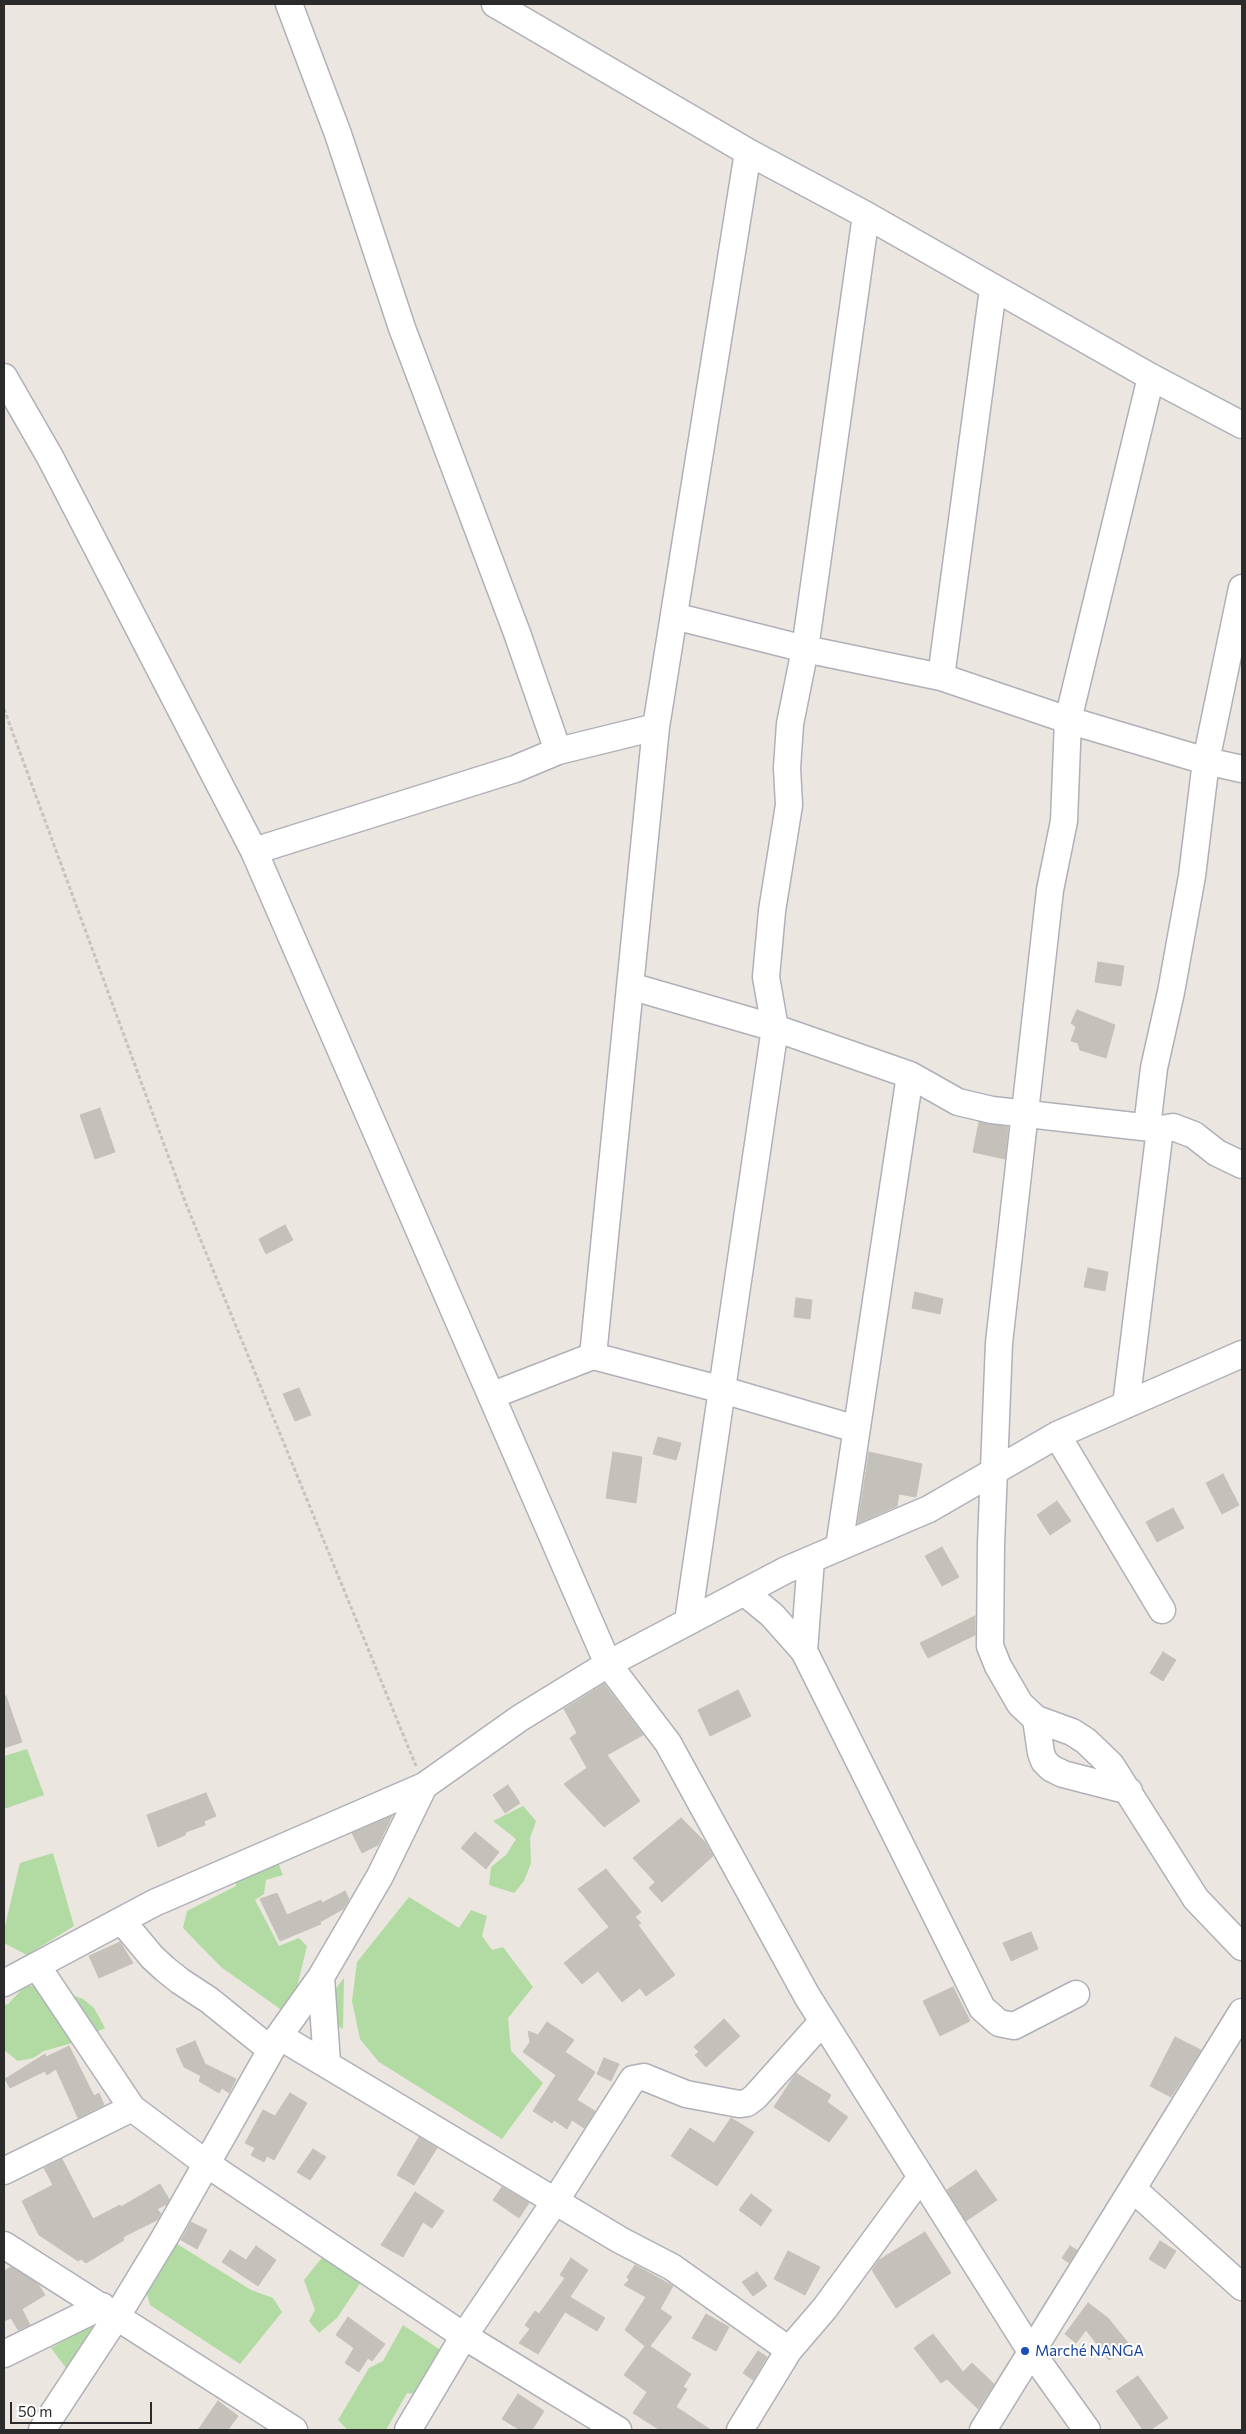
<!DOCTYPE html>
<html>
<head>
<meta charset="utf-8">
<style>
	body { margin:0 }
	#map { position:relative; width:1246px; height:2434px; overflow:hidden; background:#ebe6df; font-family:Commissioner,sans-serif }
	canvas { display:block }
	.frame { position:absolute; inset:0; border:5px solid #2b2b2b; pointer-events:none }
	.scale { position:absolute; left:10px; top:2402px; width:142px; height:22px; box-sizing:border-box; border:2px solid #2b2b2b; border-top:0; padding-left:6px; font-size:15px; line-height:18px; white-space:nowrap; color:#2b2b2b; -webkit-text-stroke:4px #fff; paint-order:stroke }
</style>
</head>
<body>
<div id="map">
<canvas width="1246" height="2434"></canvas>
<div class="frame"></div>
<div class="scale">50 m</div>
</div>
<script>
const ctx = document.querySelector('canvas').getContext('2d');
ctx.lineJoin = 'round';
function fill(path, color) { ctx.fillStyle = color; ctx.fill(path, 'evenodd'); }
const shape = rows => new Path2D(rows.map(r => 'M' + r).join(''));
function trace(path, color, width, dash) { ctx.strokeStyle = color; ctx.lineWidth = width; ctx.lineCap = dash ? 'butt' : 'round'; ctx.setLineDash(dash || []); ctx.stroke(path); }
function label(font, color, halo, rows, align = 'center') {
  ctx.font = font + ' Commissioner,sans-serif'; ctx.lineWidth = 4; ctx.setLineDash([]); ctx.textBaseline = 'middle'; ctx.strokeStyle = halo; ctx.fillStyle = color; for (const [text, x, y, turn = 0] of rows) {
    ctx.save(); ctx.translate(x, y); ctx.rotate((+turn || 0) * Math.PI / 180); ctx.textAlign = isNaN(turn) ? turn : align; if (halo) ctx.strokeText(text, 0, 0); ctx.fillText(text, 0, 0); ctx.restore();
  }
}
fill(shape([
	[27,1749,44,1795,4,1809,4,1756],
	[523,1806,536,1821,530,1838,531,1863,524,1881,514,1893,489,1885,491,1867,506,1855,516,1839,493,1821],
	[53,1853,74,1926,27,1955,4,1943,4,1930,20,1863],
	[277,1860,283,1875,266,1880,264,1894,255,1900,279,1946,299,1938,307,1946,290,2016,221,1967,183,1928,187,1911,236,1886,236,1880],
	[409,1897,459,1928,471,1910,487,1916,482,1936,492,1950,503,1947,533,1987,508,2018,511,2051,543,2083,502,2139,379,2062,360,2039,352,2001,357,1962],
	[344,1978,343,2029,316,2014],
	[41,1984,83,1999,94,2008,105,2028,72,2043,44,2051,33,2058,18,2061,4,2050,4,2005,8,2004,24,1987],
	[174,2242,251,2290,273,2298,282,2312,240,2364,150,2305,145,2287],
	[333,2244,369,2270,337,2318,319,2333,309,2321,315,2310,304,2280],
	[100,2321,78,2384,51,2348],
	[403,2325,445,2353,421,2395,407,2393,386,2430,348,2430,338,2420,369,2368,383,2361]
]), '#b1dba2');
const building = shape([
	[1098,962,1124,966,1121,986,1095,982,1098,962],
	[1077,1010,1115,1025,1106,1058,1080,1050,1078,1043,1071,1041,1076,1027,1071,1023,1077,1010],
	[100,1108,115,1152,95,1159,80,1115,100,1108],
	[979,1122,1008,1127,1005,1159,973,1152,979,1122],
	[285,1225,293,1240,266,1254,259,1239,285,1225],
	[1088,1268,1108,1272,1105,1291,1084,1287,1088,1268],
	[915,1292,943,1299,940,1314,912,1308,915,1292],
	[796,1298,812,1300,810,1319,794,1317,796,1298],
	[299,1388,311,1415,295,1421,283,1394,299,1388],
	[658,1437,681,1443,676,1460,653,1454,658,1437],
	[613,1452,642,1457,636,1503,606,1498,613,1452],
	[869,1452,922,1464,916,1497,899,1494,897,1506,858,1523,869,1452],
	[1223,1474,1239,1505,1222,1514,1206,1483,1223,1474],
	[1057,1501,1071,1521,1050,1535,1037,1515,1057,1501],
	[1173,1508,1184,1528,1157,1542,1146,1522,1173,1508],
	[942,1547,959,1577,942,1586,925,1556,942,1547],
	[975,1616,975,1635,928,1658,920,1643,975,1616],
	[1163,1652,1176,1660,1163,1681,1150,1673,1163,1652],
	[604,1684,643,1735,607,1755,640,1801,604,1827,564,1784,587,1768,570,1738,577,1733,564,1709,604,1684],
	[738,1690,751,1716,710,1736,698,1710,738,1690],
	[6,1696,22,1742,4,1748,4,1697,6,1696],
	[508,1785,520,1803,505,1813,493,1795,508,1785],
	[206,1793,216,1816,204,1821,205,1825,186,1832,185,1835,158,1847,147,1815,206,1793],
	[392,1816,378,1845,362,1853,352,1833,392,1816],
	[681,1818,705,1842,713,1856,662,1902,649,1888,655,1882,633,1858,681,1818],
	[475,1832,499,1852,486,1869,461,1848,475,1832],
	[606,1869,641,1912,635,1917,641,1923,638,1925,675,1975,646,1996,640,1988,622,2002,598,1971,582,1984,564,1963,609,1927,578,1889,606,1869],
	[345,1891,349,1899,343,1909,320,1922,321,1924,280,1941,260,1899,277,1893,287,1915,321,1900,322,1903,345,1891],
	[1031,1932,1038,1949,1011,1961,1003,1943,1031,1932],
	[120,1942,133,1963,99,1978,89,1956,120,1942],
	[953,1987,970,2021,940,2036,923,2001,953,1987],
	[724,2019,740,2036,706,2067,695,2055,699,2052,694,2047,724,2019],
	[547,2022,574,2040,565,2052,595,2072,577,2100,595,2111,584,2128,572,2120,567,2129,554,2120,552,2123,533,2111,556,2075,523,2052,530,2042,528,2031,538,2035,547,2022],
	[1175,2037,1201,2050,1171,2097,1150,2086,1175,2037],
	[195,2041,205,2064,236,2079,229,2093,222,2088,219,2093,199,2081,201,2076,184,2067,176,2049,195,2041],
	[69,2046,94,2096,99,2093,104,2105,78,2118,56,2069,47,2075,45,2071,10,2088,5,2079,45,2054,46,2057,69,2046],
	[604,2058,619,2064,611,2081,597,2074,604,2058],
	[796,2073,831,2095,827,2102,848,2117,829,2142,774,2107,796,2073],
	[290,2093,307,2103,274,2160,267,2156,264,2162,251,2155,255,2148,245,2143,263,2110,275,2116,290,2093],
	[731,2118,754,2132,717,2186,671,2156,690,2128,714,2143,731,2118],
	[419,2137,437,2148,414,2185,397,2175,419,2137],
	[313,2149,326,2157,310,2180,297,2172,313,2149],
	[62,2159,93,2219,120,2205,121,2207,160,2184,169,2199,167,2204,157,2209,161,2214,157,2220,123,2237,124,2240,86,2263,81,2259,78,2261,39,2235,22,2201,53,2185,44,2168,62,2159],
	[976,2170,997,2200,966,2221,947,2190,976,2170],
	[502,2187,529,2203,519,2218,493,2200,502,2187],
	[415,2192,444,2211,432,2228,423,2222,403,2257,381,2245,415,2192],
	[751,2194,772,2210,761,2226,739,2210,751,2194],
	[191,2222,207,2230,197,2249,181,2240,191,2222],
	[925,2232,951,2273,896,2308,872,2270,879,2260,925,2232],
	[1160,2241,1176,2251,1165,2269,1149,2259,1160,2241],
	[256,2246,276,2260,258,2286,222,2262,230,2250,246,2260,256,2246],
	[1070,2246,1077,2250,1069,2263,1062,2258,1070,2246],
	[788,2251,820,2267,805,2295,774,2279,788,2251],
	[571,2258,588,2270,570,2297,605,2318,597,2331,565,2312,538,2354,519,2343,530,2329,525,2325,535,2311,539,2314,565,2278,560,2275,571,2258],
	[635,2265,673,2286,660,2309,672,2317,650,2346,691,2374,683,2387,687,2389,676,2407,711,2430,660,2430,633,2413,647,2392,624,2375,645,2346,625,2330,646,2297,624,2285,629,2280,627,2277,635,2265],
	[11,2267,38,2284,45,2295,22,2309,30,2325,18,2330,11,2318,4,2321,4,2271,11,2267],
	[757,2272,767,2286,753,2296,742,2282,757,2272],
	[1088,2303,1108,2318,1129,2344,1109,2360,1086,2330,1076,2343,1065,2334,1088,2303],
	[706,2314,729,2327,716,2351,692,2338,706,2314],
	[348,2317,385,2344,372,2361,368,2358,359,2372,345,2363,354,2348,336,2335,348,2317],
	[933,2334,963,2372,972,2363,994,2384,978,2409,947,2379,941,2383,914,2348,933,2334],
	[758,2351,767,2357,753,2380,743,2373,758,2351],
	[1138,2376,1168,2418,1150,2430,1143,2430,1116,2391,1138,2376],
	[518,2394,544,2411,532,2430,520,2430,502,2419,518,2394],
	[218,2401,238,2416,228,2430,198,2430,218,2401]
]);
fill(building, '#c4c0ba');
trace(building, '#c6c2b8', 1);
const minor = shape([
	[495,4,748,152,866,215,1151,377,1242,425],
	[4,377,50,457,254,851,608,1664,668,1743,807,1996,1032,2353,1087,2430],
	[1151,377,1068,720,1064,821,1050,890,999,1343,991,1544,990,1646,998,1666,1020,1704,1036,1719,1072,1732,1086,1741,1111,1765,1196,1899,1242,1947],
	[674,616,805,649,941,677,1068,720,1206,761,1242,769],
	[941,677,993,289],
	[558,751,656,727],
	[254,851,515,769,558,751,517,633,402,328,338,134,289,4],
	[630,986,775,1028,910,1075,958,1102,992,1110,1160,1129,1173,1127,1194,1135,1217,1153,1242,1165],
	[1147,1127,1154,1068,1171,992,1192,876,1206,761,1242,588],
	[593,1356,656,727,748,152],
	[493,1395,593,1356,723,1390,856,1429],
	[1126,1405,1160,1129],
	[1057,1435,1162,1610],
	[839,1547,910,1075],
	[744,1592,772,1615,804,1651,982,2008,999,2023,1014,2026,1076,1994],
	[688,1621,775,1028,766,977,772,911,789,805,787,768,790,724,805,649,866,215],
	[804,1651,811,1560],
	[1036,1719,1041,1753,1044,1761,1051,1768,1063,1774,1129,1791],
	[122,1921,152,1957,165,1969,180,1981,209,2000,271,2050],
	[37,1966,132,2108,207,2164,464,2336,618,2430],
	[321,1977,327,2063],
	[4,1983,154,1903,424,1786,520,1718,608,1664,786,1570,929,1509,1057,1435,1242,1354],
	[279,2036,620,2240,672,2267,789,2350],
	[4,2171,132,2108],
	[1133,2189,1242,2287],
	[4,2245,294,2430],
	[4,2354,102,2306],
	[42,2430,117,2316,165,2237,279,2036,321,1977,380,1876,424,1786],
	[408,2430,464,2336,556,2200,633,2079,644,2077,686,2094,739,2104,747,2103,755,2097,823,2021],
	[740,2430,789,2350,825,2308,921,2177],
	[983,2430,1242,2012]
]);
trace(minor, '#afb0b9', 29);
trace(shape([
	[4,709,186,1204,416,1766]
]), '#c4c4c4', 3, [4, 2.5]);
trace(minor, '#fff', 26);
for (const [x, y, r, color] of [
	[1025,2351,5,"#1a4fb4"]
]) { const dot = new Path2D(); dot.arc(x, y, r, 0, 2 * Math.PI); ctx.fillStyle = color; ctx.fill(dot); trace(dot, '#fff', 2); }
label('15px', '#164399', '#fff', [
	["Marché NANGA",1035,2351]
], 'left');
</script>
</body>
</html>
